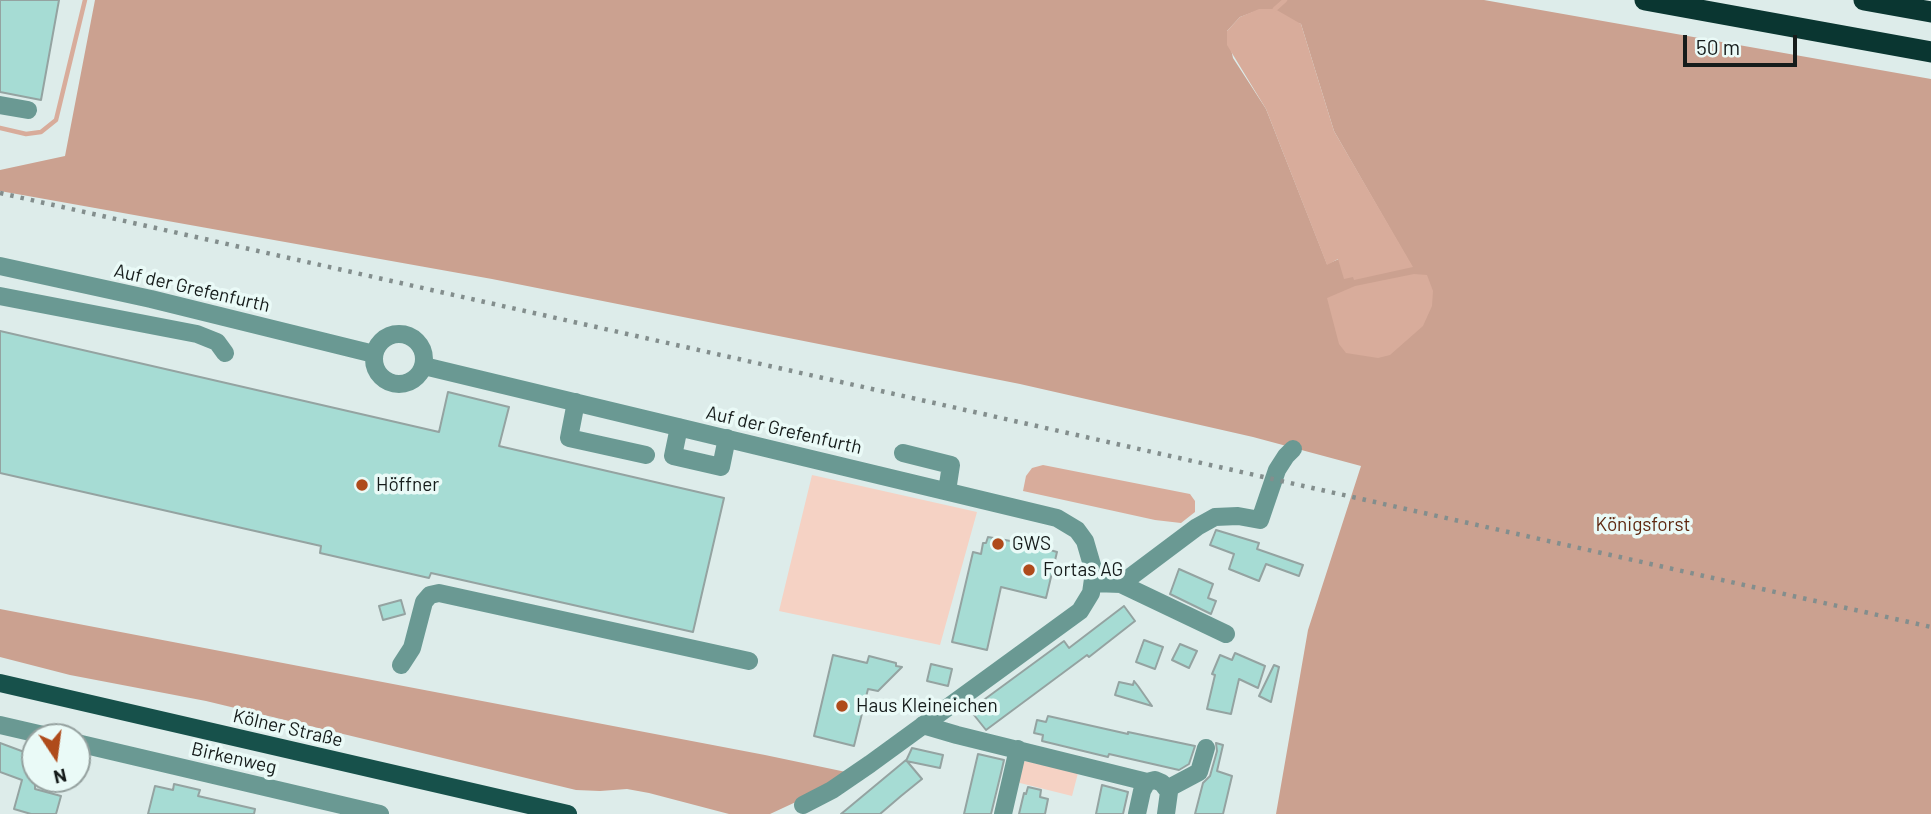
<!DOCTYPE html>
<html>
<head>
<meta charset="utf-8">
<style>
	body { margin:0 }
	#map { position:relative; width:1931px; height:814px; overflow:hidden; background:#ddecea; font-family:Barlow,sans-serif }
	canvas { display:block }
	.north { position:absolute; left:21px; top:723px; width:70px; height:70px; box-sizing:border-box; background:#eafaf7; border:2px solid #95a19f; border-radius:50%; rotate:167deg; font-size:19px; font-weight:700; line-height:28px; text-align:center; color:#161c1b }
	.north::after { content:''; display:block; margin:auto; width:24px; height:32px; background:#af4b1b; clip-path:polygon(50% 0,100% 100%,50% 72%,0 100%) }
	.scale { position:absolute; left:1683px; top:35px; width:114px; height:32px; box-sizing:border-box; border:4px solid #161c1b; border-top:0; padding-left:9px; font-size:21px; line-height:24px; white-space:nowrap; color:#161c1b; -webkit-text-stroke:5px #eafaf7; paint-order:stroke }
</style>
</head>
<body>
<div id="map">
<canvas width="1931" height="814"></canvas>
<div class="north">N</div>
<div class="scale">50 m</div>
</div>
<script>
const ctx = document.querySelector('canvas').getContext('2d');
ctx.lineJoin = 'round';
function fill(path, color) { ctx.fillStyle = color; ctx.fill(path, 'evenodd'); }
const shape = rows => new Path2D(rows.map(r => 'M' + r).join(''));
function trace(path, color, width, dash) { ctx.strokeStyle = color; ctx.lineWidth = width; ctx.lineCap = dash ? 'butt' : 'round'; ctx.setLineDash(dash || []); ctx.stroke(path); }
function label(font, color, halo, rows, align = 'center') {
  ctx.font = font + ' Barlow,sans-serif'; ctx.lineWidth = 7; ctx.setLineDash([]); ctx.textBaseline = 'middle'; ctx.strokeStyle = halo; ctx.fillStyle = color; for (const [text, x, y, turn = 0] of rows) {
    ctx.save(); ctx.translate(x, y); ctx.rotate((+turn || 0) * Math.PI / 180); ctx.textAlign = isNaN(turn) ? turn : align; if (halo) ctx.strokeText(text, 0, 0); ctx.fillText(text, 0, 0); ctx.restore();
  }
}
fill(shape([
	[812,475,977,512,940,645,779,611],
	[1025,761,1078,773,1072,796,1016,782,1020,764]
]), '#f5d2c4');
fill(shape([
	[95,0,1484,0,1931,79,1931,814,1276,814,1308,630,1361,466,1253,437,1020,384,492,279,0,191,0,170,65,156],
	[1259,10,1301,24,1334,131,1412,267,1339,259,1327,264,1266,109,1233,58,1227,31,1240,17],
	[0,609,765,755,846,772,798,801,770,814,729,814,649,793,627,789,600,791,576,790,206,701,70,675,0,657]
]), '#cba190');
fill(shape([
	[1259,9,1275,9,1301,24,1334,131,1413,267,1354,280,1353,277,1344,279,1338,259,1327,265,1266,109,1227,45,1227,31,1240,17],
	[1414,274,1427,275,1433,291,1432,306,1423,326,1390,355,1378,358,1346,353,1339,344,1327,298,1355,286],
	[1043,465,1190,494,1195,501,1195,512,1181,523,1155,520,1023,491,1026,476,1032,468]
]), '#d8ac9b');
trace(shape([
	[1275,9,1285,0],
	[0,128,26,134,41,132,56,120,85,0]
]), '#d8ac9b', 4.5);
const building = shape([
	[0,0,59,0,41,100,0,92,0,0],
	[0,331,439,432,448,392,509,407,499,446,724,498,693,632,431,573,429,578,320,553,321,546,0,473,0,331],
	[1216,530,1259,543,1257,549,1303,565,1299,576,1266,564,1259,581,1229,569,1234,554,1210,545,1216,530],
	[988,537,1033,545,1057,552,1046,598,1001,587,987,650,952,642,973,552,981,554,983,543,986,543,988,537],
	[1179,569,1213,584,1208,598,1216,601,1211,614,1170,594,1179,569],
	[401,600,405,614,383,620,379,606,401,600],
	[1124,606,1135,621,1089,657,1087,655,986,730,970,710,1064,641,1069,648,1124,606],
	[1144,640,1163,647,1155,669,1136,662,1144,640],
	[1180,644,1197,651,1189,668,1172,660,1180,644],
	[1235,653,1265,666,1258,688,1239,679,1231,714,1207,709,1215,675,1212,674,1220,655,1232,660,1235,653],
	[833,655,867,663,869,656,896,663,896,666,902,667,878,691,868,689,854,746,814,736,833,655],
	[931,664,952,669,948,686,927,681,931,664],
	[1274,665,1279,667,1271,702,1259,696,1274,665],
	[1134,681,1138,686,1152,706,1115,695,1119,682,1133,685,1134,681],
	[1048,716,1128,734,1128,732,1195,746,1189,764,1179,770,1109,754,1108,757,1042,741,1043,735,1034,733,1037,720,1046,722,1048,716],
	[0,743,35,756,35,789,61,796,56,814,31,814,14,809,22,780,0,772,0,743],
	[1216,743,1223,745,1217,771,1232,776,1223,814,1195,814,1203,783,1210,776,1217,751,1216,743],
	[912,748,943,755,940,768,906,761,912,748],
	[978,754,1004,760,1001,773,991,814,964,814,978,754],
	[906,760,922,779,901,796,880,814,841,814,906,760],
	[174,784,200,790,198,796,255,809,254,814,148,814,155,786,173,790,174,784],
	[1102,785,1128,792,1123,814,1096,814,1102,785],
	[1028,787,1041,790,1040,797,1048,799,1045,814,1019,814,1024,793,1026,794,1028,787]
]);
fill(building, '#a6dcd4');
trace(building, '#94a3a1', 2);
trace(shape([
	[0,105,28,110],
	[0,266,151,299,374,354],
	[0,296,197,334,217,342,225,353],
	'374 359a25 25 0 1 1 50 0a25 25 0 1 1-50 0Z',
	[424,366,1057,518,1077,530,1085,541,1094,572,1091,593,1080,611,870,764,832,790,803,805],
	[576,402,569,438,646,455],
	[679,427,673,456,721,467,727,438],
	[903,453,951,465,947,491],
	[1093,583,1121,584,1197,527,1215,517,1238,516,1260,520,1277,470,1286,456,1293,449],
	[1121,584,1226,634],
	[401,665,412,648,424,602,430,595,439,593,749,661],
	[0,725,52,737],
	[923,725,957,735,1147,782,1155,780,1162,783,1169,792,1166,814],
	[77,743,380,814],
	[1167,789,1199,772,1206,748],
	[1003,814,1018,749],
	[1137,814,1142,791,1147,782]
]), '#6a9993', 18);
trace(shape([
	[0,683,568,814]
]), '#17514b', 18);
trace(shape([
	[1645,0,1931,52],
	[1864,0,1931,12]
]), '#0a3631', 21);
trace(shape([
	[0,193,1931,627]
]), '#838e8d', 4.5, [3.5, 7]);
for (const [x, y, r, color] of [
	[362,485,7,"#af4b1b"],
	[998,544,7,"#af4b1b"],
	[1029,570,7,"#af4b1b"],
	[842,706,7,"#af4b1b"]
]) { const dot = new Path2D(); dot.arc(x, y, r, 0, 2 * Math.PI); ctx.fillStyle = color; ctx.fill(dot); trace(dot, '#eafaf7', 2.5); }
label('19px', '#161c1b', '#eafaf7', [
	["Auf der Grefenfurth",192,288,13],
	["Auf der Grefenfurth",784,430,13],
	["Kölner Straße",288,728,13],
	["Birkenweg",234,758,13]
]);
label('19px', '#161c1b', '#eafaf7', [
	["Höffner",376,485],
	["GWS",1012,544],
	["Fortas AG",1043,570],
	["Haus Kleineichen",856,706]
], 'left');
label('19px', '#5e2810', '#eafaf7', [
	["Königsforst",1643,525]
]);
</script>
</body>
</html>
